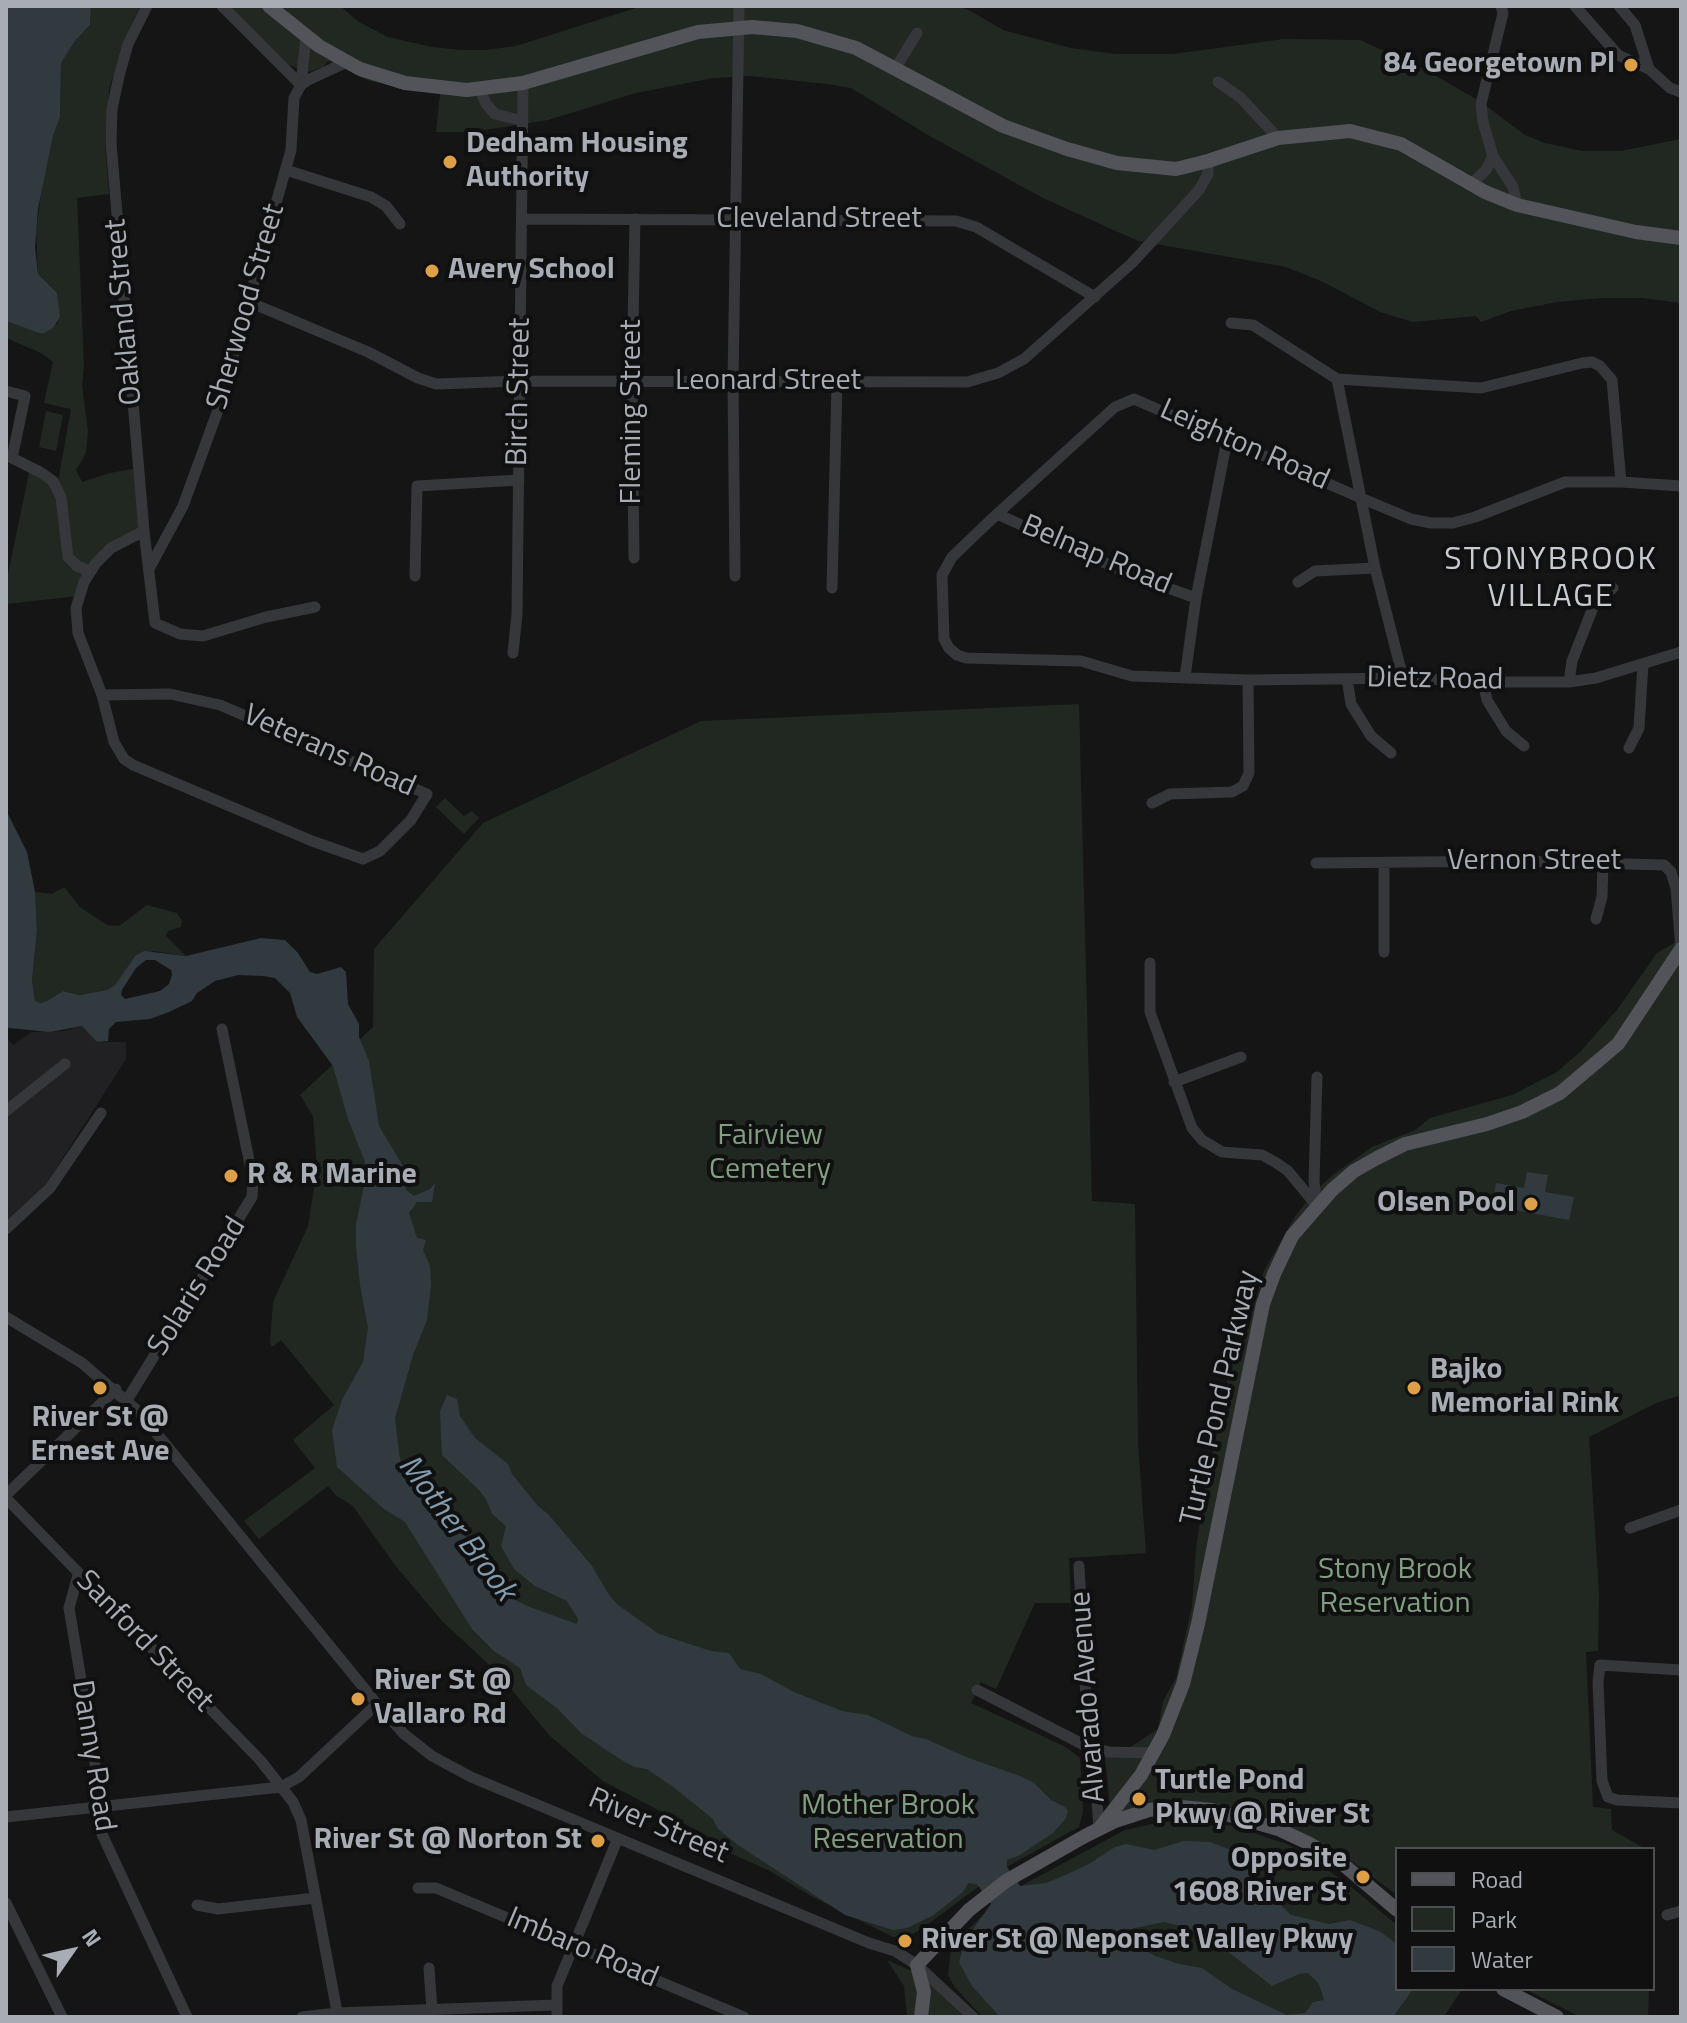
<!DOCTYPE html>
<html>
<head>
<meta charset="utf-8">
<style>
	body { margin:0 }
	#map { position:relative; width:1687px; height:2023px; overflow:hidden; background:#151516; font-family:"Titillium Web",sans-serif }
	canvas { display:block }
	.frame { position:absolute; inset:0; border:8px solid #a8adb5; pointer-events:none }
	.legend { position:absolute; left:1395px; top:1847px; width:260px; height:144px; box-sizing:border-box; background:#101011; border:2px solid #4d4f53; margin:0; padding:10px 14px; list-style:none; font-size:24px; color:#a8adb5 }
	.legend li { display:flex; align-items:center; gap:16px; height:40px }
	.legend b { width:40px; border:2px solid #4d4f53 }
	.north { position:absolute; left:32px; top:1911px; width:80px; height:80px; -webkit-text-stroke:6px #101011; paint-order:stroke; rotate:56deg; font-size:22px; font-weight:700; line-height:32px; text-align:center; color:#a8adb5 }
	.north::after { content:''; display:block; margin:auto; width:28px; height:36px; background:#a8adb5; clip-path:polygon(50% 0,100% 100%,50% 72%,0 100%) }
</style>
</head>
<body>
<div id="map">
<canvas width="1687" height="2023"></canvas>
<div class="frame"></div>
<ul class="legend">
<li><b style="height:10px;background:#525459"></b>Road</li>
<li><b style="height:22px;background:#212822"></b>Park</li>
<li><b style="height:22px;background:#313a3f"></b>Water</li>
</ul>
<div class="north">N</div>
</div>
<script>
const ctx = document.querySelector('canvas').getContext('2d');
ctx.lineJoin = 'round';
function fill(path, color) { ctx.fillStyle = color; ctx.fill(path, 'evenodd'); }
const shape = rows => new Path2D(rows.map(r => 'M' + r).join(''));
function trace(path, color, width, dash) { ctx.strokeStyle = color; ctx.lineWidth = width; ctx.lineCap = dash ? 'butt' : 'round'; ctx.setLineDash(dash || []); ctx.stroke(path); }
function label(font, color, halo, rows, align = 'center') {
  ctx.font = font + ' "Titillium Web",sans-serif'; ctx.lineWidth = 8; ctx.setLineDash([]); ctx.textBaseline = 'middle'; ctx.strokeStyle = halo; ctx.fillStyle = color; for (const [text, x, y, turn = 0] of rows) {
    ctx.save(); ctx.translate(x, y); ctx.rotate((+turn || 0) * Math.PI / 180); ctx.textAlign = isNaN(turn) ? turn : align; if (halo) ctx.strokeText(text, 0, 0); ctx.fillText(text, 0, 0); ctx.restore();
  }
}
fill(shape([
	[82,1026,97,1042,126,1042,126,1059,40,1194,6,1224,6,1037,13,1045,31,1032,64,1031]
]), '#212123');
fill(shape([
	[91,6,140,6,123,42,109,90,105,143,109,194,77,198,84,367,82,385,88,431,86,453,76,470,82,482,110,473,138,468,144,531,111,548,78,596,6,604,6,584,30,468,57,487,71,409,44,403,53,362,41,353,6,338,6,321,42,334,58,323,57,293,38,274,36,231,42,187,53,136,60,117,61,63,75,41,90,25],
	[228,6,340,6,359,22,388,37,432,47,460,50,486,50,516,46,642,6,957,6,969,10,1003,30,1071,48,1116,54,1173,54,1284,39,1360,40,1424,69,1481,102,1525,135,1545,143,1582,151,1621,151,1681,139,1681,303,1642,298,1600,298,1557,302,1511,311,1481,322,1476,316,1413,322,1380,312,1321,281,1286,267,1139,241,1120,233,1043,198,928,135,851,88,827,84,751,76,713,78,636,93,548,120,472,132,436,132,440,94,370,81,328,61,323,67,309,72,289,65],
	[46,411,63,415,56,451,39,447],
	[1079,704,1092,1201,1135,1204,1138,1443,1146,1553,1069,1558,1071,1603,1035,1603,996,1689,981,1682,971,1703,1066,1747,1080,1758,1083,1811,1079,1827,1001,1870,920,1930,909,1936,893,1937,811,1896,770,1871,728,1852,704,1834,603,1781,591,1771,549,1735,498,1673,442,1621,394,1564,353,1506,337,1496,328,1486,259,1539,244,1521,315,1468,293,1440,334,1405,281,1340,272,1347,270,1342,273,1302,308,1226,317,1170,313,1116,300,1095,373,1027,374,949,483,823,701,721],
	[445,798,464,816,472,811,479,818,464,834,436,807],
	[64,887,80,907,107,925,119,926,147,905,177,913,182,921,181,927,168,931,166,936,186,956,154,951,135,956,115,985,107,990,79,995,63,991,47,1001,41,1003,35,1001,32,980,37,930,35,892,52,894],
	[1681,935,1681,1395,1656,1403,1589,1437,1599,1592,1598,1651,1586,1652,1593,1807,1611,1809,1612,1830,1646,1849,1397,1849,1397,1895,1346,1857,1255,1813,1212,1804,1111,1816,1104,1747,1129,1748,1158,1729,1163,1701,1176,1678,1192,1606,1196,1549,1204,1494,1230,1369,1244,1341,1264,1271,1294,1218,1314,1192,1334,1174,1372,1147,1415,1130,1430,1118,1512,1095,1557,1072,1580,1052,1617,1010,1657,953,1674,943],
	[1202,1821,1232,1826,1284,1843,1305,1853,1350,1886,1397,1925,1397,1989,1462,1989,1444,2017,982,2017,954,1986,948,1975,951,1950,962,1935,1004,1895,1125,1830,1161,1822],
	[887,1960,921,1975,965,2017,907,2017,904,1986],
	[1525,1989,1649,1989,1648,2017,1580,2017]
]), '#212822');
fill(shape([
	[6,6,91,6,90,25,75,41,61,63,60,117,53,136,38,209,35,247,38,274,57,293,60,317,53,328,42,334,6,321],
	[6,810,27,852,35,892,37,930,32,980,35,1001,41,1003,47,1001,63,991,79,995,107,990,115,985,135,956,144,951,186,956,261,938,285,940,298,953,310,972,317,974,341,967,346,972,348,1004,359,1024,359,1037,369,1061,379,1126,403,1166,406,1190,414,1196,430,1189,435,1183,432,1202,417,1202,409,1213,417,1238,426,1240,423,1250,430,1266,431,1286,427,1320,413,1355,395,1418,399,1453,402,1466,417,1488,444,1506,455,1519,499,1591,527,1606,577,1624,578,1619,567,1601,535,1586,514,1569,501,1546,506,1526,492,1514,486,1499,479,1490,442,1455,440,1411,447,1395,457,1399,460,1416,475,1438,508,1464,512,1474,537,1505,549,1515,592,1566,609,1595,618,1605,659,1634,711,1651,729,1653,740,1669,761,1674,794,1692,842,1711,868,1715,914,1737,926,1739,966,1757,1020,1776,1034,1783,1051,1800,1065,1807,1068,1811,1066,1818,1053,1833,1018,1856,1007,1860,1007,1867,1020,1886,1046,1883,1063,1876,1089,1864,1115,1847,1126,1844,1154,1850,1184,1841,1210,1842,1247,1856,1268,1893,1291,1915,1329,1924,1350,1920,1379,1931,1397,1944,1397,1989,1413,1989,1393,2017,1000,2017,972,1986,959,1962,966,1939,991,1904,977,1884,968,1883,963,1892,932,1916,907,1928,893,1930,845,1915,738,1845,718,1829,713,1819,672,1786,647,1769,635,1767,623,1761,581,1733,558,1709,526,1685,520,1668,494,1651,472,1629,405,1522,384,1509,337,1467,332,1430,342,1400,363,1362,368,1328,360,1285,356,1246,356,1224,366,1176,365,1162,348,1119,333,1066,297,1017,290,993,275,978,263,976,238,975,215,981,197,993,192,1001,169,1012,150,1019,116,1022,109,1029,108,1041,97,1042,82,1026,50,1032,9,1028,6,1025],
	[146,960,155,960,171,970,172,975,169,984,160,991,125,999,121,995,122,990,136,968],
	[1164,1922,1189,1928,1195,1934,1213,1940,1272,1986,1299,1974,1308,1973,1319,1984,1324,2000,1313,2002,1305,2013,1287,2015,1232,1989,1202,1968,1179,1964,1155,1956,1124,1937,1126,1930],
	[1527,1172,1548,1175,1545,1192,1574,1197,1569,1220,1492,1206,1496,1183,1524,1188]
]), '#313a3f');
trace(shape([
	[147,6,128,44,119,76,112,109,111,143,144,531,155,623,180,634,203,636,266,617,315,607],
	[222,6,301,85],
	[1575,6,1618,55,1649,69,1670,88,1681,92],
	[1619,6,1635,25,1649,69],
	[895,69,917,33],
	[1218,82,1241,98,1278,138],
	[301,85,306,36],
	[480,90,486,104,495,114,523,121],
	[1493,156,1483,122,1481,104,1503,13,1501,6],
	[286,170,371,197,386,206,400,224],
	[1471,184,1486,170,1493,156,1513,187,1517,205],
	[522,219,956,221,976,227,1095,297],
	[249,302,368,352,418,378,436,384,520,381,967,382,998,373,1024,359,1132,263,1199,190,1208,174,1208,161],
	[1231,323,1253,325,1337,379,1375,568,1403,678],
	[1337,379,1481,388,1582,363,1592,362,1600,366,1612,380,1621,482],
	[6,391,25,396,12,458,40,472,53,481,61,497,68,557,77,566,90,571],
	[1681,486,1621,482,1565,482,1475,517,1453,523,1431,523,1411,519,1361,498,1134,399,1115,407,997,514,952,557,942,575,944,639,949,648,957,655,966,658,1081,661,1132,676,1248,680,1403,678,1483,682,1569,682,1596,678,1681,652],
	[997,514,1134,576,1196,598],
	[634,558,632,381,635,219],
	[149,569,183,506,218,410,291,150,294,98,301,85,308,80,347,62],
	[415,576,417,486,519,480],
	[735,576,733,382,739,6],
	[1298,582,1315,571,1375,568],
	[832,588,837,383],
	[513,653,517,614,523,83],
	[1185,677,1196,598,1227,440],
	[1347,679,1351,704,1371,736,1391,753],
	[1483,682,1487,700,1506,731,1524,746],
	[1569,682,1572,661,1594,605,1613,588],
	[102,695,170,694,220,705,427,794,411,820,380,851,363,859,312,841,133,765,124,759,114,742,102,695,78,633,76,608,84,582,96,563,111,548,144,531],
	[1629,748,1639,728,1643,664],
	[1152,803,1170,794,1232,792,1243,786,1249,773,1248,680],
	[1316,863,1517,861,1664,865,1671,872,1676,888,1681,949],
	[1596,919,1602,897,1603,862],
	[1384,952,1384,863],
	[1150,963,1150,1012,1192,1128,1202,1140,1222,1152,1262,1155,1275,1162,1288,1171,1317,1206],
	[1174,1082,1241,1057],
	[6,1111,65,1064],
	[1317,1205,1314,1182,1317,1077],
	[6,1229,50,1188,101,1113],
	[6,1317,82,1363,140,1413,377,1704,404,1734,432,1756,471,1777,869,1943,895,1951,917,1965,973,2017],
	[127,1400,252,1197,253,1179,222,1029],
	[6,1495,116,1389],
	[6,1498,260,1760,293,1802,301,1820,338,2017],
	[1630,1528,1681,1510],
	[1079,1566,1087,1718,1095,1773,1099,1829],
	[78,1575,69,1608,99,1787,101,1832,187,2017],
	[1681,1670,1600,1665,1598,1682,1602,1781,1608,1797,1617,1800,1681,1803],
	[977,1690,1090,1748,1109,1752,1153,1753],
	[6,1817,281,1787,299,1777,377,1704],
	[418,1888,436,1888,744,2017],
	[6,1903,62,2017],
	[197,1905,218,1909,315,1898],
	[1667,1915,1681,1911],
	[429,1968,432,2010],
	[302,2017,337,2013,555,2005],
	[557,2017,557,1986,618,1838]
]), '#36373b', 11);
trace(shape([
	[269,6,319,46,360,69,405,83,467,90,523,83,698,32,752,27,797,31,856,48,1003,126,1067,149,1117,163,1176,169,1208,161,1278,138,1350,131,1401,144,1485,192,1517,205,1636,232,1681,238],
	[1099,1829,1141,1775,1163,1735,1183,1684,1198,1624,1263,1304,1274,1274,1292,1236,1332,1190,1354,1171,1377,1158,1405,1144,1487,1124,1522,1112,1560,1093,1618,1044,1681,949],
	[1503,1989,1557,2017],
	[921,2017,924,1992,917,1965,969,1910,1006,1881,1085,1836,1115,1821,1149,1810,1181,1807,1212,1810,1278,1829,1308,1843,1338,1860,1397,1910]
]), '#525459', 14);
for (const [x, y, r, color] of [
	[1631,65,8,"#dda046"],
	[450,162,8,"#dda046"],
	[432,271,8,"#dda046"],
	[231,1176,8,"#dda046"],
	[1531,1204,8,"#dda046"],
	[100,1388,8,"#dda046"],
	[1414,1388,8,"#dda046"],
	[358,1699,8,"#dda046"],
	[1139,1799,8,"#dda046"],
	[598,1841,8,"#dda046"],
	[1363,1877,8,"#dda046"],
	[905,1941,8,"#dda046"]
]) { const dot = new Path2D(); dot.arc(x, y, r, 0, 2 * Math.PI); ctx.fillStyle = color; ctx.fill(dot); trace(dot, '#101011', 3); }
label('bold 30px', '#a8adb5', '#101011', [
	["84 Georgetown Pl",1615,65,"right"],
	["Dedham Housing",466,145],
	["Authority",466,179],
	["Avery School",448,271],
	["R & R Marine",247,1176],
	["Olsen Pool",1515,1204,"right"],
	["Bajko",1430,1371],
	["Memorial Rink",1430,1405],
	["River St @",100,1419,"center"],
	["Ernest Ave",100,1453,"center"],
	["River St @",374,1682],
	["Vallaro Rd",374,1716],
	["Turtle Pond",1155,1782],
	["Pkwy @ River St",1155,1816],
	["River St @ Norton St",582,1841,"right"],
	["Opposite",1347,1860,"right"],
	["1608 River St",1347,1894,"right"],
	["River St @ Neponset Valley Pkwy",921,1941]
], 'left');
label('30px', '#a8adb5', '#101011', [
	["Cleveland Street",819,220],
	["Sherwood Street",247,307,-74],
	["Oakland Street",125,312,-95],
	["Leonard Street",768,382],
	["Birch Street",520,392,-89],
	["Fleming Street",633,412,-90],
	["Leighton Road",1244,446,24],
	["Belnap Road",1096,556,23],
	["Dietz Road",1435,680,1],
	["Veterans Road",329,752,24],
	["Vernon Street",1534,862],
	["Solaris Road",198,1287,-58],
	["Turtle Pond Parkway",1221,1398,-77],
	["Sanford Street",144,1642,46],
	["Alvarado Avenue",1089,1697,-94],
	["Danny Road",92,1756,81],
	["River Street",658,1827,23],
	["Imbaro Road",582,1949,23]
]);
label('30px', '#819e81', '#101011', [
	["Fairview",770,1137],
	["Cemetery",770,1171],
	["Stony Brook",1395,1571],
	["Reservation",1395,1605],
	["Mother Brook",888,1807],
	["Reservation",888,1841]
]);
ctx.letterSpacing = '2px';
label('32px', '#c8cbd1', '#101011', [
	["STONYBROOK",1551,561],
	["VILLAGE",1551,598]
]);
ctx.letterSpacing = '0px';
label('italic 32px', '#839bac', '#101011', [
	["Mother Brook",456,1529,53]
]);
</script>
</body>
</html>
